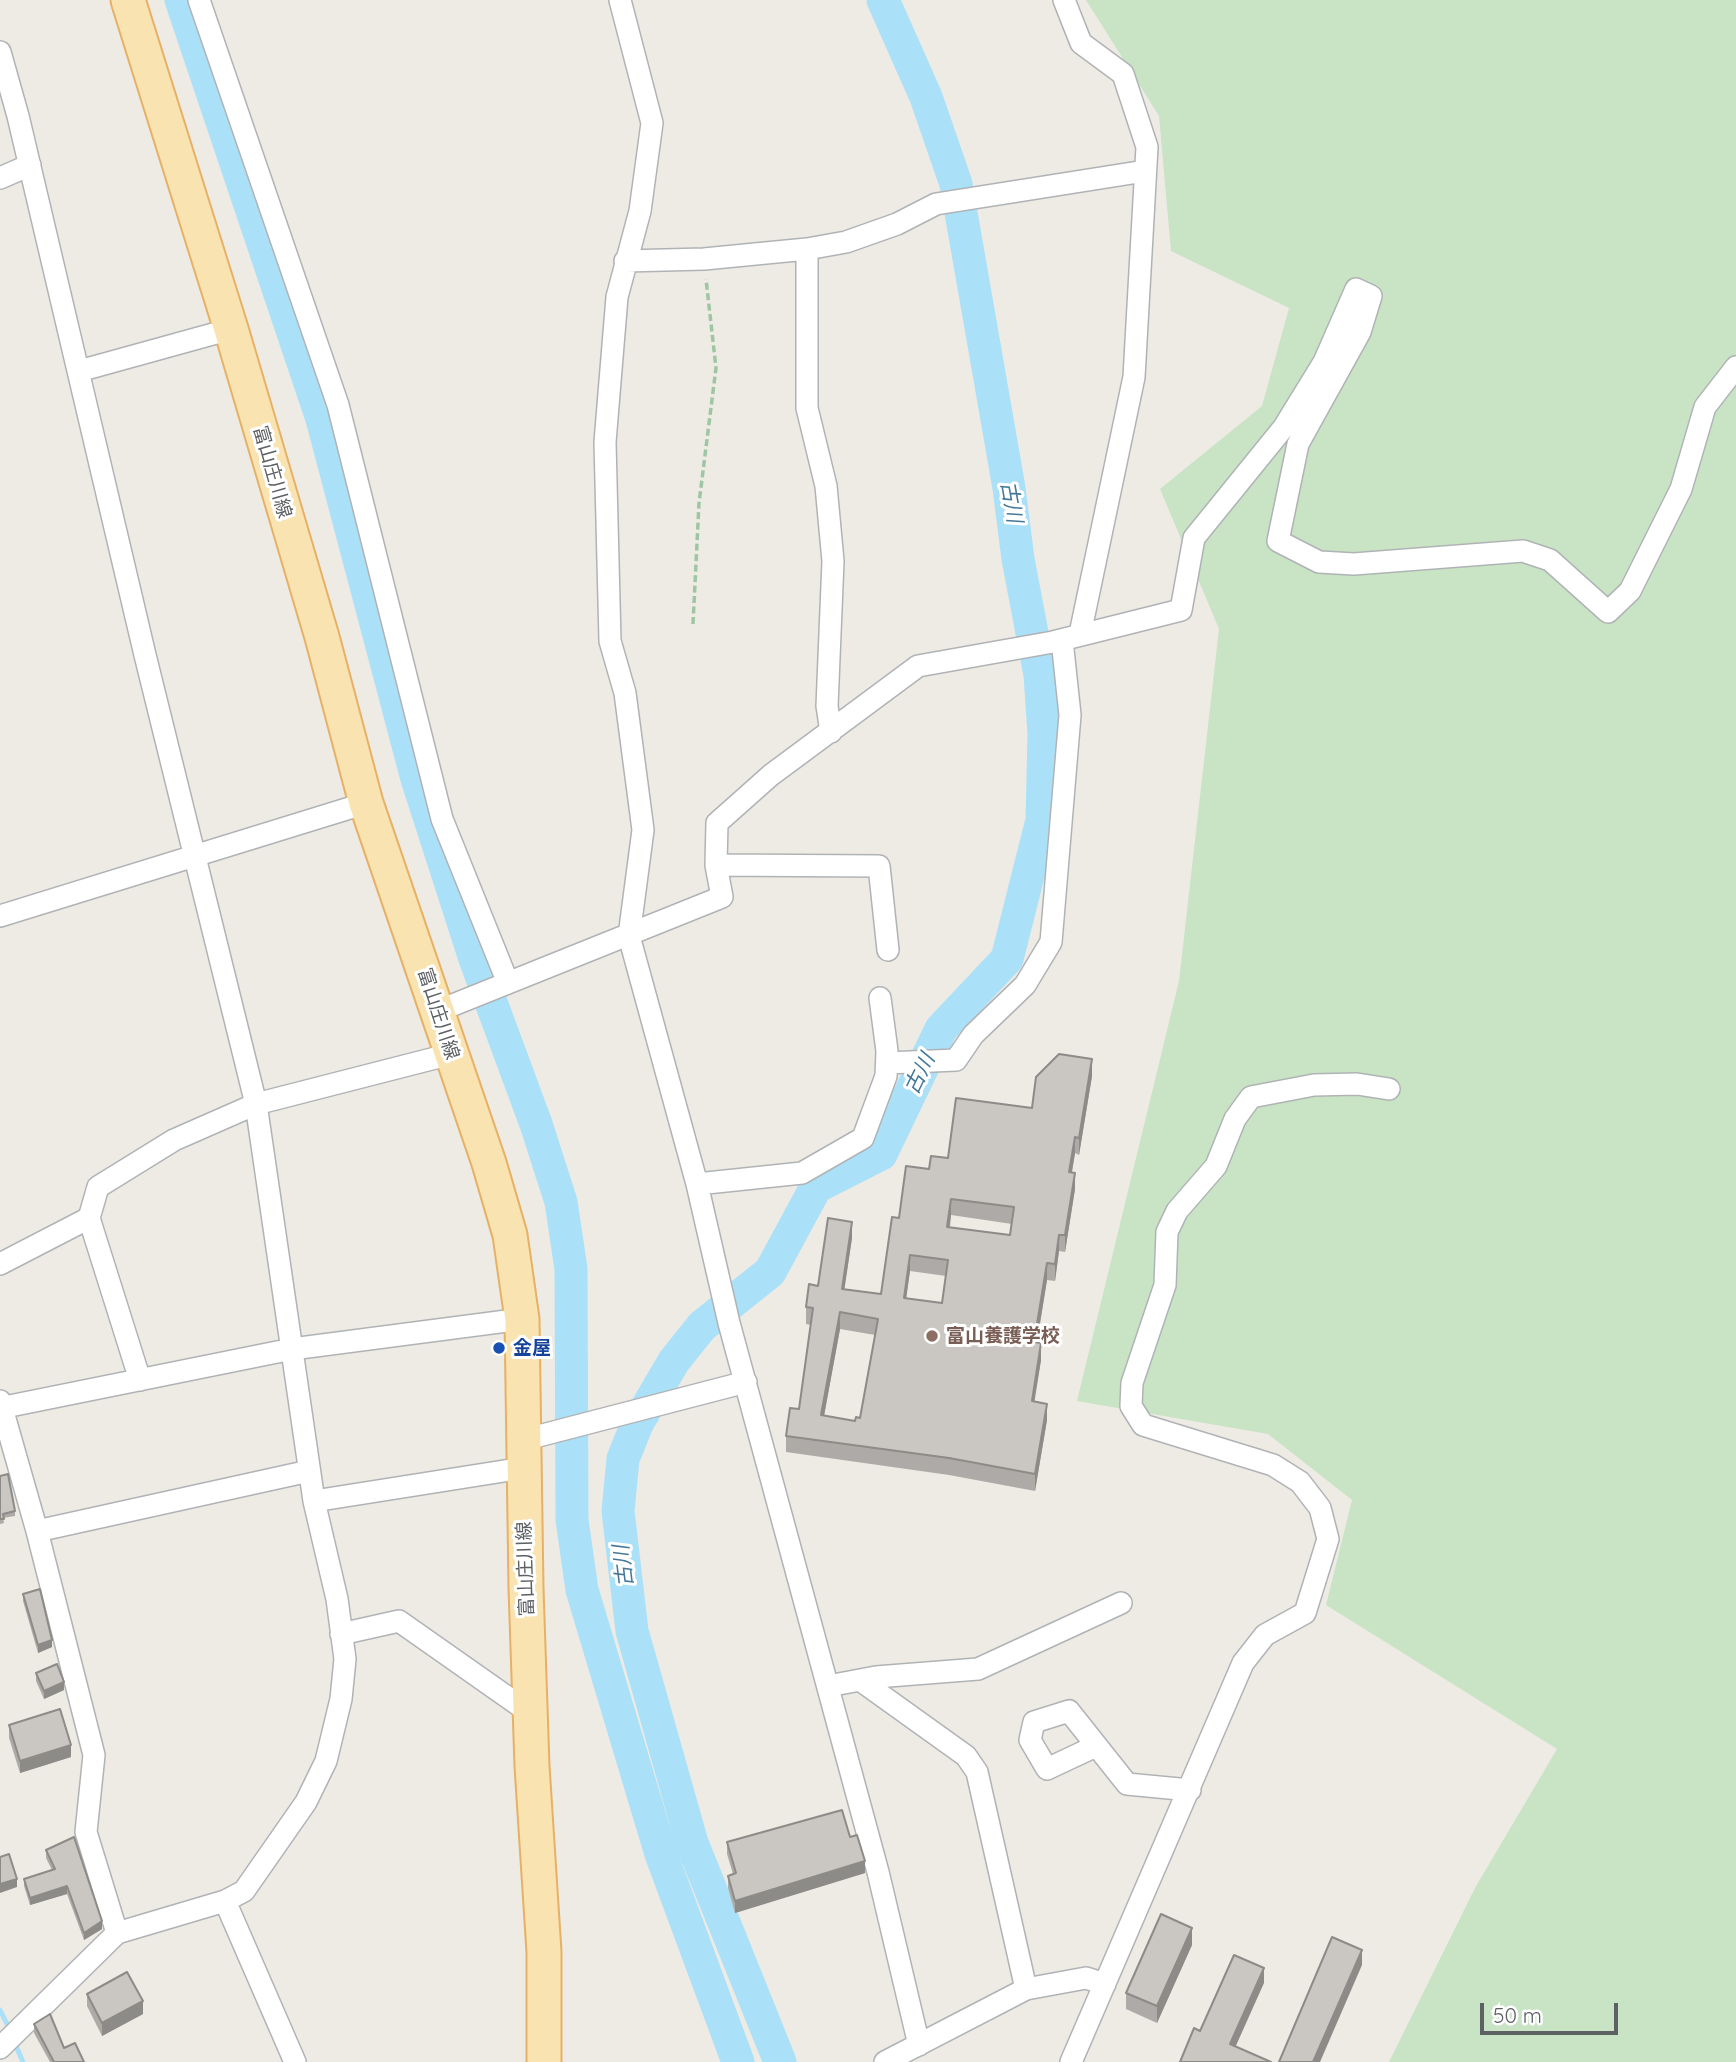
<!DOCTYPE html>
<html>
<head>
<meta charset="utf-8">
<style>
	body { margin:0 }
	#map { position:relative; width:1736px; height:2062px; overflow:hidden; background:#eeebe5; font-family:Quicksand,sans-serif }
	canvas { display:block }
	.scale { position:absolute; left:1480px; top:2003px; width:138px; height:32px; box-sizing:border-box; border:4px solid #5d6164; border-top:0; padding-left:9px; font-size:21px; line-height:24px; white-space:nowrap; color:#5d6164; -webkit-text-stroke:5px #fff; paint-order:stroke }
</style>
</head>
<body>
<div id="map">
<canvas width="1736" height="2062"></canvas>
<div class="scale">50 m</div>
</div>
<script>
const ctx = document.querySelector('canvas').getContext('2d');
ctx.lineJoin = 'round';
function fill(path, color) { ctx.fillStyle = color; ctx.fill(path, 'evenodd'); }
const shape = rows => new Path2D(rows.map(r => 'M' + r).join(''));
function trace(path, color, width, dash) { ctx.strokeStyle = color; ctx.lineWidth = width; ctx.lineCap = dash ? 'butt' : 'round'; ctx.setLineDash(dash || []); ctx.stroke(path); }
function label(font, color, halo, rows, align = 'center') {
  ctx.font = font + ' Quicksand,"Noto Sans JP",sans-serif'; ctx.lineWidth = 6; ctx.setLineDash([]); ctx.textBaseline = 'middle'; ctx.strokeStyle = halo; ctx.fillStyle = color; for (const [text, x, y, turn = 0] of rows) {
    ctx.save(); ctx.translate(x, y); ctx.rotate((+turn || 0) * Math.PI / 180); ctx.textAlign = isNaN(turn) ? turn : align; if (halo) ctx.strokeText(text, 0, 0); ctx.fillText(text, 0, 0); ctx.restore();
  }
}
fill(shape([
	[1086,0,1736,0,1736,2062,1389,2062,1475,1888,1557,1749,1326,1605,1352,1500,1268,1434,1077,1401,1179,981,1219,629,1160,489,1262,406,1289,308,1171,251,1159,116]
]), '#c8e4c4');
trace(shape([
	[0,2010,11,2032],
	[14,2041,23,2062]
]), '#abe1f8', 5);
trace(shape([
	[181,0,322,419,417,779,475,959,536,1124,561,1202,571,1269,572,1520,582,1590,661,1854,738,2062],
	[780,2062,692,1843,632,1631,618,1511,623,1459,637,1424,674,1361,702,1326,770,1272,816,1187,881,1154,941,1029,1007,959,1042,820,1044,734,1040,675,1018,559,1009,488,956,184,926,97,883,0]
]), '#abe1f8', 33);
const minor = shape([
	[199,0,338,405,442,819,508,983],
	[620,0,652,123,640,211,617,297,605,442,610,641,625,693,643,830,629,936,697,1184,729,1323,878,1872,919,2045],
	[1064,0,1081,43,1123,74,1147,147,1134,377,1080,634],
	[0,52,18,116,145,655,256,1104,314,1501,337,1599,345,1659,341,1699,326,1761,306,1802,244,1891,225,1901,117,1933,0,2048],
	[0,178,30,165],
	[807,249,807,408,826,486,833,561,827,706,831,732],
	[625,261,704,259,807,249,846,242,897,224,936,204,1145,171],
	[79,371,231,329],
	[716,865,879,866,888,950],
	[0,916,366,803],
	[438,1011,722,897,716,865,717,823,771,775,918,666,1053,642,1181,610,1194,538,1284,427,1324,362,1356,289,1371,296,1360,332,1298,444,1278,541,1319,562,1354,564,1523,551,1550,560,1608,612,1630,591,1681,489,1705,407,1736,367],
	[887,1063,956,1060,973,1035,1025,985,1051,942,1070,715,1062,640],
	[697,1184,802,1173,863,1138,886,1076,887,1051,880,998],
	[89,1218,140,1380],
	[0,1264,89,1218,98,1187,174,1140,256,1104,451,1054],
	[0,1401,37,1531,94,1755,86,1832,117,1933],
	[0,1408,292,1349,522,1319],
	[523,1440,746,1382],
	[314,1501,523,1468],
	[37,1531,309,1471],
	[341,1634,399,1621,520,1706,531,1707],
	[860,1680,966,1756,977,1772,1026,1989],
	[828,1686,876,1677,978,1669,1121,1603],
	[1096,1746,1047,1769,1030,1740,1034,1722,1069,1711,1127,1784,1190,1790],
	[225,1901,295,2062],
	[885,2062,1026,1989,1086,1978,1105,1984],
	[1071,2062,1243,1663,1265,1635,1305,1613,1328,1539,1320,1508,1300,1482,1273,1465,1143,1425,1131,1406,1132,1383,1165,1285,1167,1232,1177,1211,1216,1166,1235,1119,1251,1097,1314,1085,1357,1084,1389,1089]
]);
const primary = shape([
	[128,0,231,329,322,637,366,803,489,1163,510,1235,522,1319,526,1588,532,1766,544,1952,544,2062]
]);
trace(minor, '#b0b3b6', 24);
trace(primary, '#e6b166', 37);
trace(shape([
	[693,624,699,503,716,368,706,279]
]), '#9fc6a4', 3.5, [7, 3.5]);
trace(minor, '#fff', 21);
trace(primary, '#f9e3b0', 33);
fill(shape([
	[1092,1076,1079,1155,1075,1153,1072,1172,1075,1189,1065,1252,1059,1251,1055,1281,1047,1280,1037,1343,1041,1360,1034,1401,1047,1420,1035,1491,949,1475,786,1452,786,1436,799,1409,811,1325,806,1324,806,1307,818,1286,852,1238,844,1289,881,1294,899,1218,929,1169,1032,1108],
	[951,1215,1012,1224,1010,1235,950,1228],
	[910,1271,946,1276,942,1303,906,1298],
	[840,1329,875,1335,860,1418,855,1421,824,1416],
	[0,1476,15,1511,15,1516,3,1518,4,1523,0,1524],
	[23,1594,52,1647,38,1653,23,1601],
	[36,1673,64,1690,44,1699,36,1681],
	[9,1725,71,1757,20,1773,9,1738],
	[850,1837,865,1873,735,1913,728,1888,728,1876,733,1874,727,1854,727,1842],
	[46,1850,102,1929,84,1940,67,1894,30,1905,24,1886,24,1879,52,1870,46,1858],
	[1192,1945,1157,2023,1126,2009,1126,1993],
	[87,1994,143,2014,102,2036,87,2006],
	[34,2024,64,2048,84,2062,50,2062,34,2033]
]), '#aeaaa7');
fill(shape([
	[1092,1059,1092,1076,1079,1155,1079,1138],
	[1075,1137,1075,1153,1069,1189,1069,1172],
	[1075,1173,1075,1189,1065,1252,1065,1235],
	[951,1199,951,1215,947,1244,947,1227],
	[852,1222,852,1238,842,1306,842,1289],
	[1059,1235,1059,1251,1055,1281,1055,1264],
	[910,1255,910,1271,904,1314,904,1298],
	[1047,1263,1047,1280,1034,1359,1034,1342],
	[840,1312,840,1329,821,1432,821,1415],
	[1041,1343,1041,1360,1032,1417,1032,1401],
	[1047,1404,1047,1420,1035,1491,1035,1474],
	[52,1640,52,1647,38,1653,38,1645],
	[64,1682,64,1690,44,1699,44,1691],
	[71,1745,71,1757,20,1773,20,1761],
	[865,1861,865,1873,735,1913,735,1901],
	[17,1879,17,1887,0,1893,0,1884],
	[67,1886,67,1894,30,1905,30,1898],
	[102,1921,102,1929,84,1940,84,1933],
	[1192,1928,1192,1945,1157,2023,1157,2006],
	[1362,1950,1362,1965,1320,2062,1313,2062],
	[1264,1968,1264,1983,1230,2059,1230,2044],
	[143,2001,143,2014,102,2036,102,2023]
]), '#8d8b88');
const building = shape([
	[1059,1054,1092,1059,1079,1138,1075,1137,1069,1172,1075,1173,1065,1235,1059,1235,1055,1264,1047,1263,1034,1342,1041,1343,1032,1401,1047,1404,1035,1474,949,1458,786,1436,790,1408,799,1409,813,1308,806,1307,809,1284,818,1286,828,1218,852,1222,842,1289,881,1294,892,1217,899,1218,906,1166,929,1169,931,1156,948,1158,956,1098,1032,1108,1036,1077,1059,1054],
	[951,1199,1014,1207,1010,1235,947,1227,951,1199],
	[910,1255,948,1260,942,1303,904,1298,910,1255],
	[840,1312,878,1319,860,1418,856,1417,855,1421,821,1415,840,1312],
	[8,1474,15,1511,3,1514,4,1519,0,1519,0,1476,8,1474],
	[40,1589,52,1640,38,1645,23,1594,40,1589],
	[57,1664,64,1682,44,1691,36,1673,57,1664],
	[60,1709,71,1745,20,1761,9,1725,60,1709],
	[842,1810,850,1837,857,1835,865,1861,735,1901,728,1876,736,1873,727,1842,842,1810],
	[74,1837,102,1921,84,1933,67,1886,30,1898,24,1879,55,1869,46,1850,74,1837],
	[9,1854,17,1879,0,1884,0,1857,9,1854],
	[1161,1914,1192,1928,1157,2006,1126,1993,1161,1914],
	[1332,1937,1362,1950,1313,2062,1279,2062,1332,1937],
	[1234,1955,1264,1968,1230,2044,1271,2062,1180,2062,1194,2028,1200,2031,1234,1955],
	[127,1972,143,2001,102,2023,87,1994,127,1972],
	[50,2014,64,2048,75,2043,84,2062,54,2062,34,2024,50,2014]
]);
fill(building, '#cac6c2');
trace(building, '#8d8b88', 2);
for (const [x, y, r, color] of [
	[932,1336,7,"#8d6e63"],
	[499,1348,7,"#1a4fb4"]
]) { const dot = new Path2D(); dot.arc(x, y, r, 0, 2 * Math.PI); ctx.fillStyle = color; ctx.fill(dot); trace(dot, '#fff', 2.5); }
label('19px', '#5d6164', '#fff', [
	["富山庄川線",272,472,74],
	["富山庄川線",438,1014,72],
	["富山庄川線",526,1569,-92]
]);
label('bold 19px', '#785e54', '#fff', [
	["富山養護学校",946,1336]
], 'left');
label('bold 19px', '#164399', '#fff', [
	["金屋",513,1348]
], 'left');
label('italic 21px', '#437898', '#fff', [
	["古川",1011,502,80],
	["古川",920,1074,-64],
	["古川",624,1566,-97]
]);
</script>
</body>
</html>
